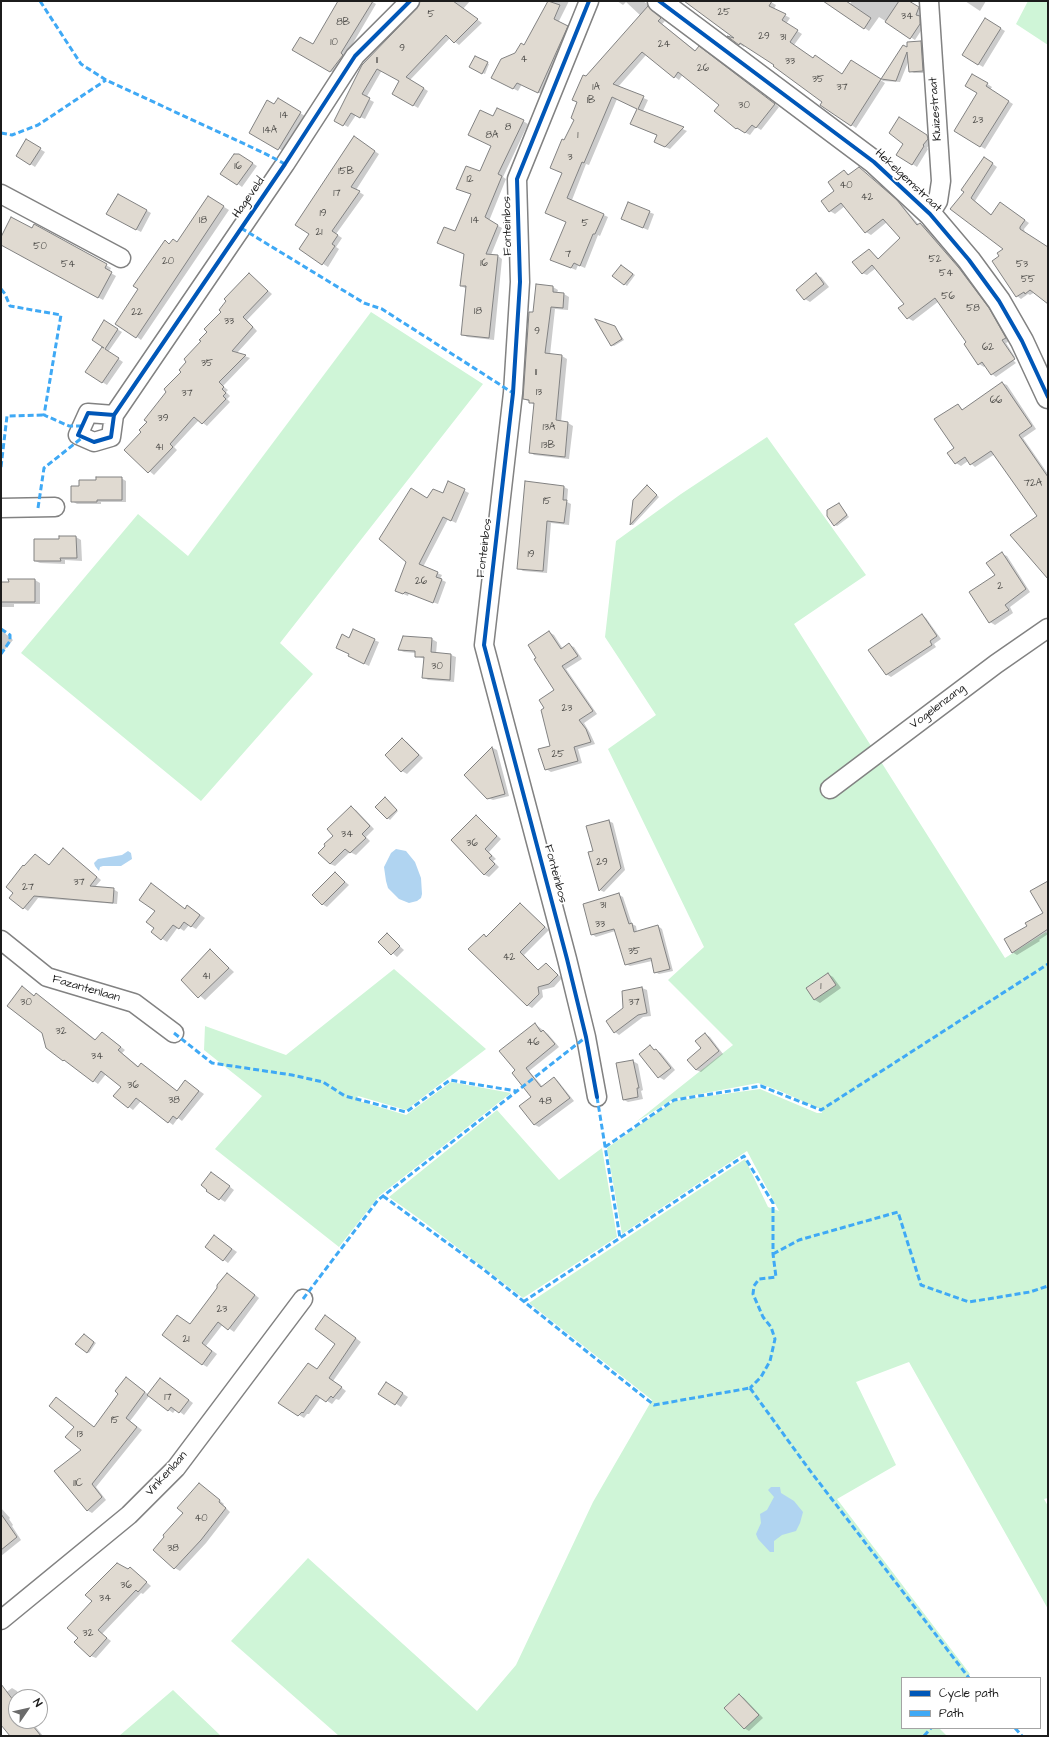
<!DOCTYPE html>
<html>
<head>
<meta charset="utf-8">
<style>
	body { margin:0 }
	#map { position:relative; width:1049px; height:1737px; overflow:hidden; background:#fff; font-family:"Architects Daughter",sans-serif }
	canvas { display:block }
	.frame { position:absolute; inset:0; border:2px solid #1c1c1c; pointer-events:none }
	.legend { position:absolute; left:901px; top:1677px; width:140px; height:52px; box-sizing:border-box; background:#fff; border:1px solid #a4a4a4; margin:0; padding:5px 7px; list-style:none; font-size:12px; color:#1c1c1c }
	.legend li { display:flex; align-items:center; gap:8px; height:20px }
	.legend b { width:20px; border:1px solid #a4a4a4 }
	.north { position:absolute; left:8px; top:1689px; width:40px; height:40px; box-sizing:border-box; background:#fff; border:1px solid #a4a4a4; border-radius:50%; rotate:56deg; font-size:11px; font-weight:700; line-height:16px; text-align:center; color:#1c1c1c }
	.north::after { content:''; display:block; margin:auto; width:14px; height:18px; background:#6b6b6b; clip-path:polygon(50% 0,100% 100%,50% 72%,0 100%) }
</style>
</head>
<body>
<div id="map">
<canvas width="1049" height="1737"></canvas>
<div class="frame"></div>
<ul class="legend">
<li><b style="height:5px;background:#0057b8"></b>Cycle path</li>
<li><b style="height:5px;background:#3fa9f5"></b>Path</li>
</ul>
<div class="north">N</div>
</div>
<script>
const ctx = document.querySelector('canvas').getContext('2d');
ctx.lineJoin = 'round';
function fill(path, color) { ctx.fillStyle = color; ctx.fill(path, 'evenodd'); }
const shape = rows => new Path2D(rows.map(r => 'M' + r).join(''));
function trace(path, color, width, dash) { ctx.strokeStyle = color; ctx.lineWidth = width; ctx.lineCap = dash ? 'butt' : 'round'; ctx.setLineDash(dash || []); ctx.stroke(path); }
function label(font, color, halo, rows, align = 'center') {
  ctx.font = font + ' "Architects Daughter",sans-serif'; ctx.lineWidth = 3.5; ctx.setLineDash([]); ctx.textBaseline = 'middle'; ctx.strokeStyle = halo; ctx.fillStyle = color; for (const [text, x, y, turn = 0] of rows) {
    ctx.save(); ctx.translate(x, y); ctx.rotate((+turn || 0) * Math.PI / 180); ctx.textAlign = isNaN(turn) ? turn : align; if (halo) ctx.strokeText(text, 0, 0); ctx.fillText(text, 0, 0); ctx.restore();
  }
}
fill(shape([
	[1028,1,1048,1,1048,45,1016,24],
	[371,312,483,384,280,643,313,674,201,801,21,653,138,514,188,556],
	[767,437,866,575,794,624,1005,958,1046,932,1048,935,1048,1498,1044,1499,1048,1506,1048,1609,909,1362,856,1382,896,1465,837,1499,970,1674,967,1678,902,1678,902,1728,939,1728,947,1736,339,1736,231,1641,308,1558,477,1711,516,1665,593,1502,652,1400,529,1303,745,1159,768,1207,779,1211,747,1151,622,1234,607,1148,674,1101,760,1089,817,1113,822,1113,821,1108,818,1108,780,1091,758,1083,674,1099,636,1122,733,1045,668,980,704,947,608,749,656,715,605,637,616,541,681,494],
	[394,969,486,1049,406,1110,358,1096,356,1100,406,1115,451,1082,511,1093,379,1196,339,1247,215,1149,262,1096,204,1050,205,1026,286,1055],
	[497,1110,559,1180,602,1148,617,1237,523,1298,424,1222,389,1197],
	[173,1690,221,1736,119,1736]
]), '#cff5d7');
fill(shape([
	[396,849,406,851,415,862,421,878,422,894,421,898,417,901,409,903,399,899,388,888,386,881,384,867,391,853],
	[128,851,131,853,132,859,121,866,103,866,100,867,99,871,95,866,94,863,98,859,122,855],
	[771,1487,780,1487,781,1493,794,1501,803,1512,800,1523,796,1531,782,1535,774,1541,774,1552,770,1552,758,1539,756,1534,761,1523,760,1514,767,1510,774,1497,768,1490]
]), '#b0d4f1');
fill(shape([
	[340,1,371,1,376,4,335,74,294,49,313,46],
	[421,1,470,1,463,9,482,23,459,45,450,38,410,80,428,91,418,108,393,93,401,81,382,70,366,98,374,102,365,119,356,115,348,127,335,120,421,4],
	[549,1,569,1,558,23,572,29,543,95,522,84,518,91,497,80,516,54,524,46],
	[617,1,643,1,652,7,656,15,665,21,662,24,696,51,704,50,779,107,761,130,756,127,750,135,736,128,721,105,683,74,679,80,646,55,618,87,648,100,643,111,687,131,670,149,660,145,658,136,632,124,638,109,617,99,589,165,586,164,572,200,608,217,600,236,598,235,585,268,578,265,576,270,556,262,567,222,546,213,563,173,565,141,575,119,586,77,641,16,626,2,623,5],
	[686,1,769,1,776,5,774,9,790,18,786,24,802,34,794,45,814,59,842,75,851,62,882,81,903,46,908,49,921,42,925,44,927,73,914,73,910,71,909,60,900,82,882,81,885,83,856,128,822,105,824,102,775,64,745,45,744,47,739,44,738,40],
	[852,1,908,1,923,11,921,18,924,20,924,26,915,40,879,17,869,31,844,14],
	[965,1,986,1,980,11],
	[990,22,1005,31,983,67,978,64],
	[475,57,489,64,485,74,470,67],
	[973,75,992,87,990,90,1013,104,985,149,955,131,979,93],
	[278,100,305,116,283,151,250,132],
	[493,118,523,121,528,124,503,177,506,179,489,221,502,228,491,255,498,256,502,259,494,340,467,337,462,334,467,289,461,286,465,254,438,243,456,233,472,195,462,191,480,173,492,146],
	[904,121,931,139,932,141,927,148,928,149,917,167,897,154,905,143],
	[26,141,45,152,35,167,17,155],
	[359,141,379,154,356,190,364,195,336,234,342,238,336,247,339,249,328,267,300,249,310,234],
	[244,158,257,166,242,187,238,184],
	[989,161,997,167,975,201,992,215,1005,206,1029,223,1024,229,1025,233,1048,248,1048,302,1035,292,1030,295,1028,294,1021,299,1017,296,1001,256,1005,249,951,209],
	[859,168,901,204,919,225,920,224,925,226,964,271,993,312,1010,341,1006,343,1015,357,1013,360,1016,363,996,377,992,374,986,365,984,367,979,364,968,342,939,301,913,321,908,318,900,308,905,304,876,268,867,275,862,273,869,250,879,259,901,238,887,222,871,235,866,232,845,206,835,214,830,211,822,201,836,191,844,171,850,175],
	[118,195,151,213,141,232,107,214],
	[213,200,229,210,141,340,137,337,140,289,165,241,170,244,178,243],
	[649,212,654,214,648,230,627,221],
	[1,239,89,255,111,268,109,272,116,276,103,300,1,244],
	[624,267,635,275,627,286,614,276],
	[249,274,272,294,247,320,257,331,237,353,250,358,223,386,228,390,226,392,230,396,227,399,230,402,207,426,199,420,174,447,177,450,154,475,125,450,142,432,208,332],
	[816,275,821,277,829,287,810,302,805,299,797,290],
	[553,287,558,290,557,293,564,294,569,297,568,310,555,309,550,355,562,356,567,359,561,422,568,423,573,426,569,459,534,455,530,452,535,405,524,399,534,313],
	[108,324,122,332,108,352,123,362,107,385,86,372,106,349,93,340],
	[615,327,624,340,614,346,611,345],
	[1002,383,1007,385,1036,429,1023,438,1048,474,1048,577,1038,516,995,454,975,467,968,461,961,466,956,463,958,405,963,410],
	[121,478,126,481,126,502,101,502,101,504,77,504,72,501,80,486,97,481],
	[448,483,469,493,456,523,448,519,423,567,442,575,440,579,446,582,438,604,409,593,408,596,401,593,427,499,443,495],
	[564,487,568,489,567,502,571,504,569,525,551,523,547,573,523,571,518,568],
	[649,488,659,497,633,525,631,525,634,501],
	[839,504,849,517,837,526,835,525],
	[76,537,81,540,82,561,65,560,65,564,40,563,35,561,60,540],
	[1002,554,1007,556,1030,592,1010,607,1013,613,995,625,990,622,996,575],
	[35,580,40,583,40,604,14,604,14,607,1,607,1,583],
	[922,615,926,618,941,639,934,644,936,647,891,677,886,674],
	[1,630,13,640,1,654],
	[549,632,554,635,563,649,569,645,574,647,582,659,566,669,597,714,584,723,590,733,595,744,578,749,582,763,551,772,546,769,551,747,546,708,556,690,538,658],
	[350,639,374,640,379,642,369,666,349,656],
	[432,639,437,642,436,654,451,655,456,657,454,682,428,680,423,677,425,659,416,656,416,653,404,652,399,650],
	[402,739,407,742,423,758,407,774,402,771],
	[493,748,497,750,509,796,493,800,488,798,465,775],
	[387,799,398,811,390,820,376,807],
	[351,808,356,810,374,829,366,837,370,841,356,855,350,852,335,866,330,864,334,836],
	[476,816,501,839,489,852,496,859,493,861,499,867,489,877,485,875,452,840],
	[609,821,613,823,625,870,604,892,600,890,594,851],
	[67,852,101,880,95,887,113,889,118,892,117,904,38,898,28,911,10,898],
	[335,873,349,885,327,907,322,904],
	[1048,882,1048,934,1039,940,1040,941,1017,955,1012,952,1028,926,1044,913],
	[619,895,623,897,632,924,636,926,637,932,658,926,662,929,673,971,659,974,655,972,652,961,630,966,626,964,615,931,596,937,592,934],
	[520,904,549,930,524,955,539,971,546,964,562,978,554,987,542,990,543,997,532,1008,527,1005,484,935,487,937],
	[188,906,205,918,196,929,189,925,184,931,178,927,167,942,152,932],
	[387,935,404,950,397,957,380,942],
	[210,950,234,972,205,1000,182,980],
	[828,974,833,977,841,988,820,1003,815,1000,807,989],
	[23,988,35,996,41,997,96,1040,102,1033,107,1036,125,1050,122,1053,139,1067,141,1064,146,1067,177,1091,185,1081,204,1094,182,1121,178,1118,173,1125,141,1101,133,1110,129,1107,114,1096,122,1087,106,1074,98,1084,46,1047,43,1032],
	[642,988,647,990,651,1016,643,1017,619,1035,615,1032,624,1008,623,991],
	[535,1024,548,1034,559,1047,529,1071,543,1087,554,1078,558,1081,574,1101,539,1127,535,1125,521,1106,533,1097,516,1070],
	[705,1034,710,1037,723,1054,701,1072,696,1070],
	[650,1047,661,1053,675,1070,664,1080,659,1077],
	[633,1061,638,1064,643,1090,641,1091,643,1099,628,1102,624,1100],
	[216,1176,234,1190,225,1202,208,1191],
	[214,1236,237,1252,228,1263,206,1246],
	[232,1277,259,1298,234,1332,223,1324,206,1346,217,1354,207,1367,202,1364,190,1325],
	[330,1319,361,1342,333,1381,346,1391,339,1400,336,1399,332,1404,321,1397,309,1414,307,1414,304,1418,280,1403,317,1370,336,1344],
	[86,1336,96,1343,89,1353,77,1344],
	[131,1381,149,1395,165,1382,193,1403,184,1415,176,1409,173,1413,149,1396,130,1421,142,1430,96,1487,106,1500,92,1513,87,1510,82,1450,95,1428],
	[391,1386,408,1397,401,1407,380,1393],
	[200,1484,224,1504,223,1505,230,1512,206,1543,180,1571,175,1568,184,1513],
	[1,1508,10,1518,9,1519,13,1525,12,1526,21,1540,1,1556],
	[130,1568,151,1586,143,1594,141,1593,102,1634,111,1641,96,1658,91,1656,79,1638],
	[12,1688,17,1691,21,1697,16,1697,16,1721,31,1721,43,1736,11,1736,1,1723,1,1696],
	[740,1695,744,1698,763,1718,749,1731,744,1728]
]), '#0003');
const building = shape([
	[338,1,373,1,341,53,343,55,330,72,292,50,300,37,313,44,338,1],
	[420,1,453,1,478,19,454,43,446,35,406,77,424,88,413,106,392,94,399,81,377,69,362,94,370,98,360,118,351,113,343,126,334,121,362,65,417,8,420,1],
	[548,1,560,5,554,19,568,26,538,93,517,83,513,89,491,78,501,59,515,53,521,43,524,45,548,1],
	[684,1,772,1,769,6,786,14,782,20,798,30,790,42,813,58,815,55,842,74,851,60,881,79,851,126,820,105,822,102,773,66,774,65,740,43,739,45,727,36,734,38,684,1],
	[823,1,846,1,871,18,864,29,823,1],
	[899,1,909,1,919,7,916,15,920,16,920,24,910,39,885,22,899,1],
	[648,6,661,18,658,21,695,51,699,46,775,104,756,128,752,125,745,133,737,128,736,129,714,111,719,105,678,72,674,78,642,52,613,84,644,96,638,109,684,127,665,147,654,142,657,135,630,124,637,109,612,97,584,163,582,162,567,198,604,214,595,234,593,234,580,266,574,263,571,268,550,260,566,222,545,213,562,173,550,168,562,139,564,140,574,120,571,118,577,102,572,100,583,75,586,76,648,6],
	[985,18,1001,28,978,65,962,55,985,18],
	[921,41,923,71,909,72,907,52,896,81,881,79,903,45,907,47,907,42,921,41],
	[475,56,488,62,482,74,469,67,475,56],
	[972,74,988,83,986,86,1009,101,980,147,954,131,977,93,965,86,972,74],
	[278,98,301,112,278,150,249,133,267,100,274,104,278,98],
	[497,108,524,120,498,174,502,176,485,217,498,225,486,254,498,255,489,338,461,335,466,286,460,286,464,254,437,243,444,227,455,231,471,194,456,189,466,166,480,171,491,146,468,135,480,110,493,116,497,108],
	[899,117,927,135,928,139,923,145,924,146,912,165,896,155,903,144,889,133,899,117],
	[354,136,375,151,351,187,360,191,332,231,338,235,332,244,335,246,322,265,299,249,309,234,295,225,354,136],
	[26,139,41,148,30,165,16,156,26,139],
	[234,154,239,154,253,163,237,185,220,174,234,154],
	[984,157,993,163,971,198,991,215,1000,202,1025,220,1020,227,1020,229,1048,247,1048,304,1030,290,1025,294,1024,292,1016,297,992,261,999,256,997,253,1003,249,950,209,964,192,961,190,984,157],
	[859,167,897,200,917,225,920,223,959,268,989,308,1006,338,1002,340,1015,359,991,375,982,362,978,365,964,344,966,342,935,298,907,319,898,308,904,304,872,265,862,274,852,262,869,249,878,259,900,238,883,219,865,233,841,203,829,212,821,201,834,191,828,182,844,170,848,175,859,167],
	[118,194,147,210,136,230,106,214,118,194],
	[208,196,224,206,136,338,115,324,138,289,133,286,165,240,169,244,173,239,177,242,208,196],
	[628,202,650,211,643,228,621,219,628,202],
	[11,217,32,228,34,224,107,264,105,268,112,272,98,298,1,245,1,237,11,217],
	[621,265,633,274,624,285,612,276,621,265],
	[249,273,268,291,243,317,253,327,232,351,246,355,219,382,224,387,222,389,226,393,223,396,226,399,202,424,194,417,170,444,173,447,148,473,124,450,141,432,139,430,147,422,144,420,166,392,164,389,181,372,179,370,186,362,184,359,201,341,199,340,207,332,204,329,221,312,219,310,226,301,224,299,249,273],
	[816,273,824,284,804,300,796,290,816,273],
	[536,284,553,286,553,292,564,293,563,308,551,307,545,353,562,355,556,420,568,422,565,457,529,453,534,403,529,403,529,400,523,399,529,312,533,312,536,284],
	[595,319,615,326,622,339,611,346,595,319],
	[104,320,118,329,105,349,119,358,102,383,85,372,102,347,104,348,92,340,104,320],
	[1002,382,1032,426,1019,435,1048,477,1048,579,1010,535,1037,516,991,451,970,465,965,457,955,464,947,453,954,448,934,419,958,404,962,410,1002,382],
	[96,477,122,477,122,500,97,500,97,502,71,502,71,486,79,486,79,480,96,480,96,477],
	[448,481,465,489,451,521,443,517,419,564,438,572,436,577,442,579,433,603,405,592,403,594,395,591,406,562,379,539,411,488,427,498,433,489,443,493,448,481],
	[525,481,564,486,563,500,567,500,564,523,547,521,543,571,517,569,525,481],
	[647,485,657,495,630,525,633,500,647,485],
	[839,503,847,515,834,526,827,516,827,510,839,503],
	[59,536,76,536,77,558,60,558,61,561,34,561,34,539,59,539,59,536],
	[1002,552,1026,589,1005,605,1009,610,989,623,969,592,995,575,986,563,1002,552],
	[8,579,35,579,35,602,1,602,1,582,9,582,8,579],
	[922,614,937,636,930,641,932,645,886,675,868,650,922,614],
	[353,629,375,639,364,664,348,656,349,654,336,648,342,634,349,638,353,629],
	[549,631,561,649,569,643,578,656,562,666,593,711,579,720,586,729,591,742,574,747,578,761,545,770,538,749,550,746,541,710,544,708,539,700,554,690,534,659,536,658,528,645,549,631],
	[403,636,432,638,431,652,451,654,450,680,422,678,424,657,415,657,415,651,398,650,403,636],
	[402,738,419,755,401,772,385,755,402,738],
	[492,747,505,794,487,799,464,775,492,747],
	[385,797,397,810,387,819,375,807,385,797],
	[351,806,370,826,362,834,366,838,350,853,345,849,330,864,318,853,325,846,324,844,333,836,327,829,351,806],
	[476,815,497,836,485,849,492,856,489,858,495,864,484,875,451,840,476,815],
	[609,820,621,868,599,891,588,852,593,851,586,826,609,820],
	[63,848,97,877,90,886,114,888,113,903,34,896,23,909,9,898,13,893,6,887,23,865,24,866,35,854,49,865,63,848],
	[335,872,345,882,322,905,312,895,335,872],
	[1048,881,1048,929,1012,953,1004,939,1027,926,1025,923,1043,913,1030,891,1048,881],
	[151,883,185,909,187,905,200,915,191,927,184,922,179,929,173,925,161,940,151,932,154,928,146,922,155,911,139,900,151,883],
	[619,893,629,924,632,923,634,932,658,925,670,969,654,973,651,958,625,965,614,929,591,935,583,904,619,893],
	[520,903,545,927,520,952,538,970,546,963,558,975,549,984,538,987,539,994,527,1006,468,949,484,934,486,937,520,903],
	[387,933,400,946,391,955,378,942,387,933],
	[210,949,229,968,198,998,181,980,210,949],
	[828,973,836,985,814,1000,806,988,828,973],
	[22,986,34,996,36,993,95,1040,102,1032,121,1047,118,1050,138,1067,141,1063,177,1091,185,1080,199,1091,177,1119,173,1116,168,1123,136,1098,128,1108,113,1096,121,1087,101,1071,93,1082,64,1060,63,1061,46,1048,42,1033,7,1006,22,986],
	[642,987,647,1013,638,1015,614,1033,606,1021,623,1008,622,991,642,987],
	[535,1023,541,1032,543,1030,555,1044,526,1068,541,1087,554,1077,570,1098,534,1125,519,1106,531,1097,512,1073,515,1070,499,1051,535,1023],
	[705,1033,719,1051,696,1070,687,1060,701,1048,695,1041,705,1033],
	[650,1045,654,1050,656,1049,671,1068,658,1078,639,1054,650,1045],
	[633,1060,639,1088,637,1088,638,1097,623,1100,616,1063,633,1060],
	[211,1172,230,1186,219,1200,206,1191,207,1190,201,1185,211,1172],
	[214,1235,232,1249,223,1261,205,1247,214,1235],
	[227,1273,255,1295,228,1330,218,1322,202,1343,212,1351,202,1365,162,1335,177,1315,190,1324,217,1288,217,1285,227,1273],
	[325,1315,356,1338,329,1378,342,1387,333,1398,331,1396,326,1402,316,1395,303,1413,302,1412,298,1416,278,1403,308,1363,317,1369,335,1344,315,1329,325,1315],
	[84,1334,94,1342,87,1353,75,1344,84,1334],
	[126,1377,145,1392,126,1418,137,1427,92,1484,102,1497,87,1511,54,1471,81,1450,65,1437,74,1427,49,1406,56,1397,94,1427,118,1394,115,1391,126,1377],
	[160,1378,189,1400,179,1413,171,1407,168,1411,147,1395,160,1378],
	[386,1382,403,1393,395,1405,378,1394,386,1382],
	[199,1483,220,1500,219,1502,226,1508,201,1540,174,1569,153,1550,164,1537,163,1535,183,1513,177,1508,199,1483],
	[1,1514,17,1537,1,1550,1,1514],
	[117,1563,128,1569,130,1567,147,1582,138,1592,136,1590,98,1630,107,1638,90,1657,74,1642,78,1638,67,1628,92,1601,85,1595,117,1563],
	[1,1684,16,1704,16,1721,29,1721,41,1736,10,1736,1,1725,1,1684],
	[739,1694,759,1715,744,1729,724,1708,739,1694]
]);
fill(building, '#e0dad1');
trace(building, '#828282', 1);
const street = shape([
	[589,1,517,179,520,282,513,393,484,645,567,959,586,1037,597,1097],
	[929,1,941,181,938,201,930,214],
	[1,194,121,258],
	[114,415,88,413,78,435,94,442,111,437,114,415,285,164,355,56,410,1],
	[1,508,55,507],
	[830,789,996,664,1048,628],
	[1,940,47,977,134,1003,174,1033],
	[1,1620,129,1515,176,1468,303,1299]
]);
const secondary = shape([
	[659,1,874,162,930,214,969,260,999,301,1022,341,1048,397]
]);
trace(street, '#828282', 21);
trace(secondary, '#828282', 25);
trace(street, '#fff', 18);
trace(secondary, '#fff', 22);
trace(shape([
	[40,1,81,64,106,80,264,153,285,164],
	[1,133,12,135,38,125,106,80],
	[241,228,364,303,382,309,513,393],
	[1,289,5,294,10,306,61,315,44,415,69,426,82,426],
	[1,467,7,416,44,415],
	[38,508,44,468,83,437],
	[1,629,10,635,10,641,1,654],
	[174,1033,212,1063,292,1075,323,1082,345,1096,406,1112,450,1080,516,1091],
	[597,1097,620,1238],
	[605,1147,674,1100,761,1086,821,1110,1048,964],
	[383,1196,483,1269,654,1405,750,1388],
	[773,1254,799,1240,898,1212,921,1285,969,1302,1030,1292,1048,1286],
	[303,1299,378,1200,586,1037],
	[523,1302,744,1156,773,1203,773,1254,776,1277,759,1279,754,1286,753,1294,763,1317,771,1327,775,1339,770,1361,761,1377,750,1388],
	[750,1388,808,1468,969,1678],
	[1015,1728,1022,1736],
	[924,1736,931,1728]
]), '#3fa9f5', 3, [6, 3]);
trace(shape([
	[589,1,517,179,520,282,513,393,484,645,567,959,586,1037,597,1097],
	[659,1,874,162,930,214,969,260,999,301,1022,341,1048,397],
	[114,415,88,413,78,435,94,442,111,437,114,415,285,164,355,56,410,1]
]), '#0057b8', 4);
label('10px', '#4d4c49', null, [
	["25",724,13],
	["5",431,15],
	["34",907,17],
	["8B",343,23],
	["29",764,37],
	["31",783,38],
	["10",334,43],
	["24",664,45],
	["9",402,49],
	["4",524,60],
	["11",377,61],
	["33",790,62],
	["26",703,69],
	["35",818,80],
	["1A",596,88],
	["37",842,88],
	["1B",591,101],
	["30",744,106],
	["14",284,116],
	["23",978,121],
	["8",508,128],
	["14A",270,131],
	["8A",492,136],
	["1",578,136],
	["3",570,158],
	["16",238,167],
	["15B",346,172],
	["12",470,180],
	["40",846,186],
	["17",337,194],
	["42",867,198],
	["19",323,214],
	["18",203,221],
	["14",475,221],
	["5",585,224],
	["21",319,233],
	["50",40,247],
	["7",568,255],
	["52",935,260],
	["20",168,262],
	["16",484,264],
	["54",68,265],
	["53",1022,265],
	["54",946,274],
	["55",1028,280],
	["56",948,297],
	["58",973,309],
	["18",478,312],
	["22",137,313],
	["33",229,322],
	["9",537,332],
	["62",988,348],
	["35",207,364],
	["11",536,373],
	["13",539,393],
	["37",187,394],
	["66",996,401],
	["39",163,419],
	["13A",549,428],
	["13B",548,446],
	["41",159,448],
	["72A",1033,484],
	["15",547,502],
	["19",531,555],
	["26",421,582],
	["2",1000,587],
	["30",437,667],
	["23",567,709],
	["25",558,755],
	["34",347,835],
	["36",472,844],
	["29",602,863],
	["37",79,883],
	["27",28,888],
	["31",603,906],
	["33",600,925],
	["35",634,952],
	["42",509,958],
	["41",206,977],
	["1",821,987],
	["30",26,1003],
	["37",634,1003],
	["32",61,1032],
	["46",533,1043],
	["34",97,1057],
	["36",133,1086],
	["38",174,1101],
	["48",545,1102],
	["23",222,1310],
	["21",186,1340],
	["17",168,1398],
	["15",115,1421],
	["13",80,1435],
	["11C",78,1484],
	["40",201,1519],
	["38",173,1549],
	["36",126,1586],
	["34",105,1599],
	["32",88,1634]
]);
label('12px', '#1c1c1c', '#fff', [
	["Kluizestraat",936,109,-94],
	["Hekelgemstraat",908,181,43],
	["Hageveld",249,198,-55],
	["Fonteinbos",508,226,-91],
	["Fonteinbos",485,548,-83],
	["Vogelenzang",938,707,-37],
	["Fonteinbos",555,874,75],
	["Fazantenlaan",86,989,16],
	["Vinkenlaan",167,1474,-48]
]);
</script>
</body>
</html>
